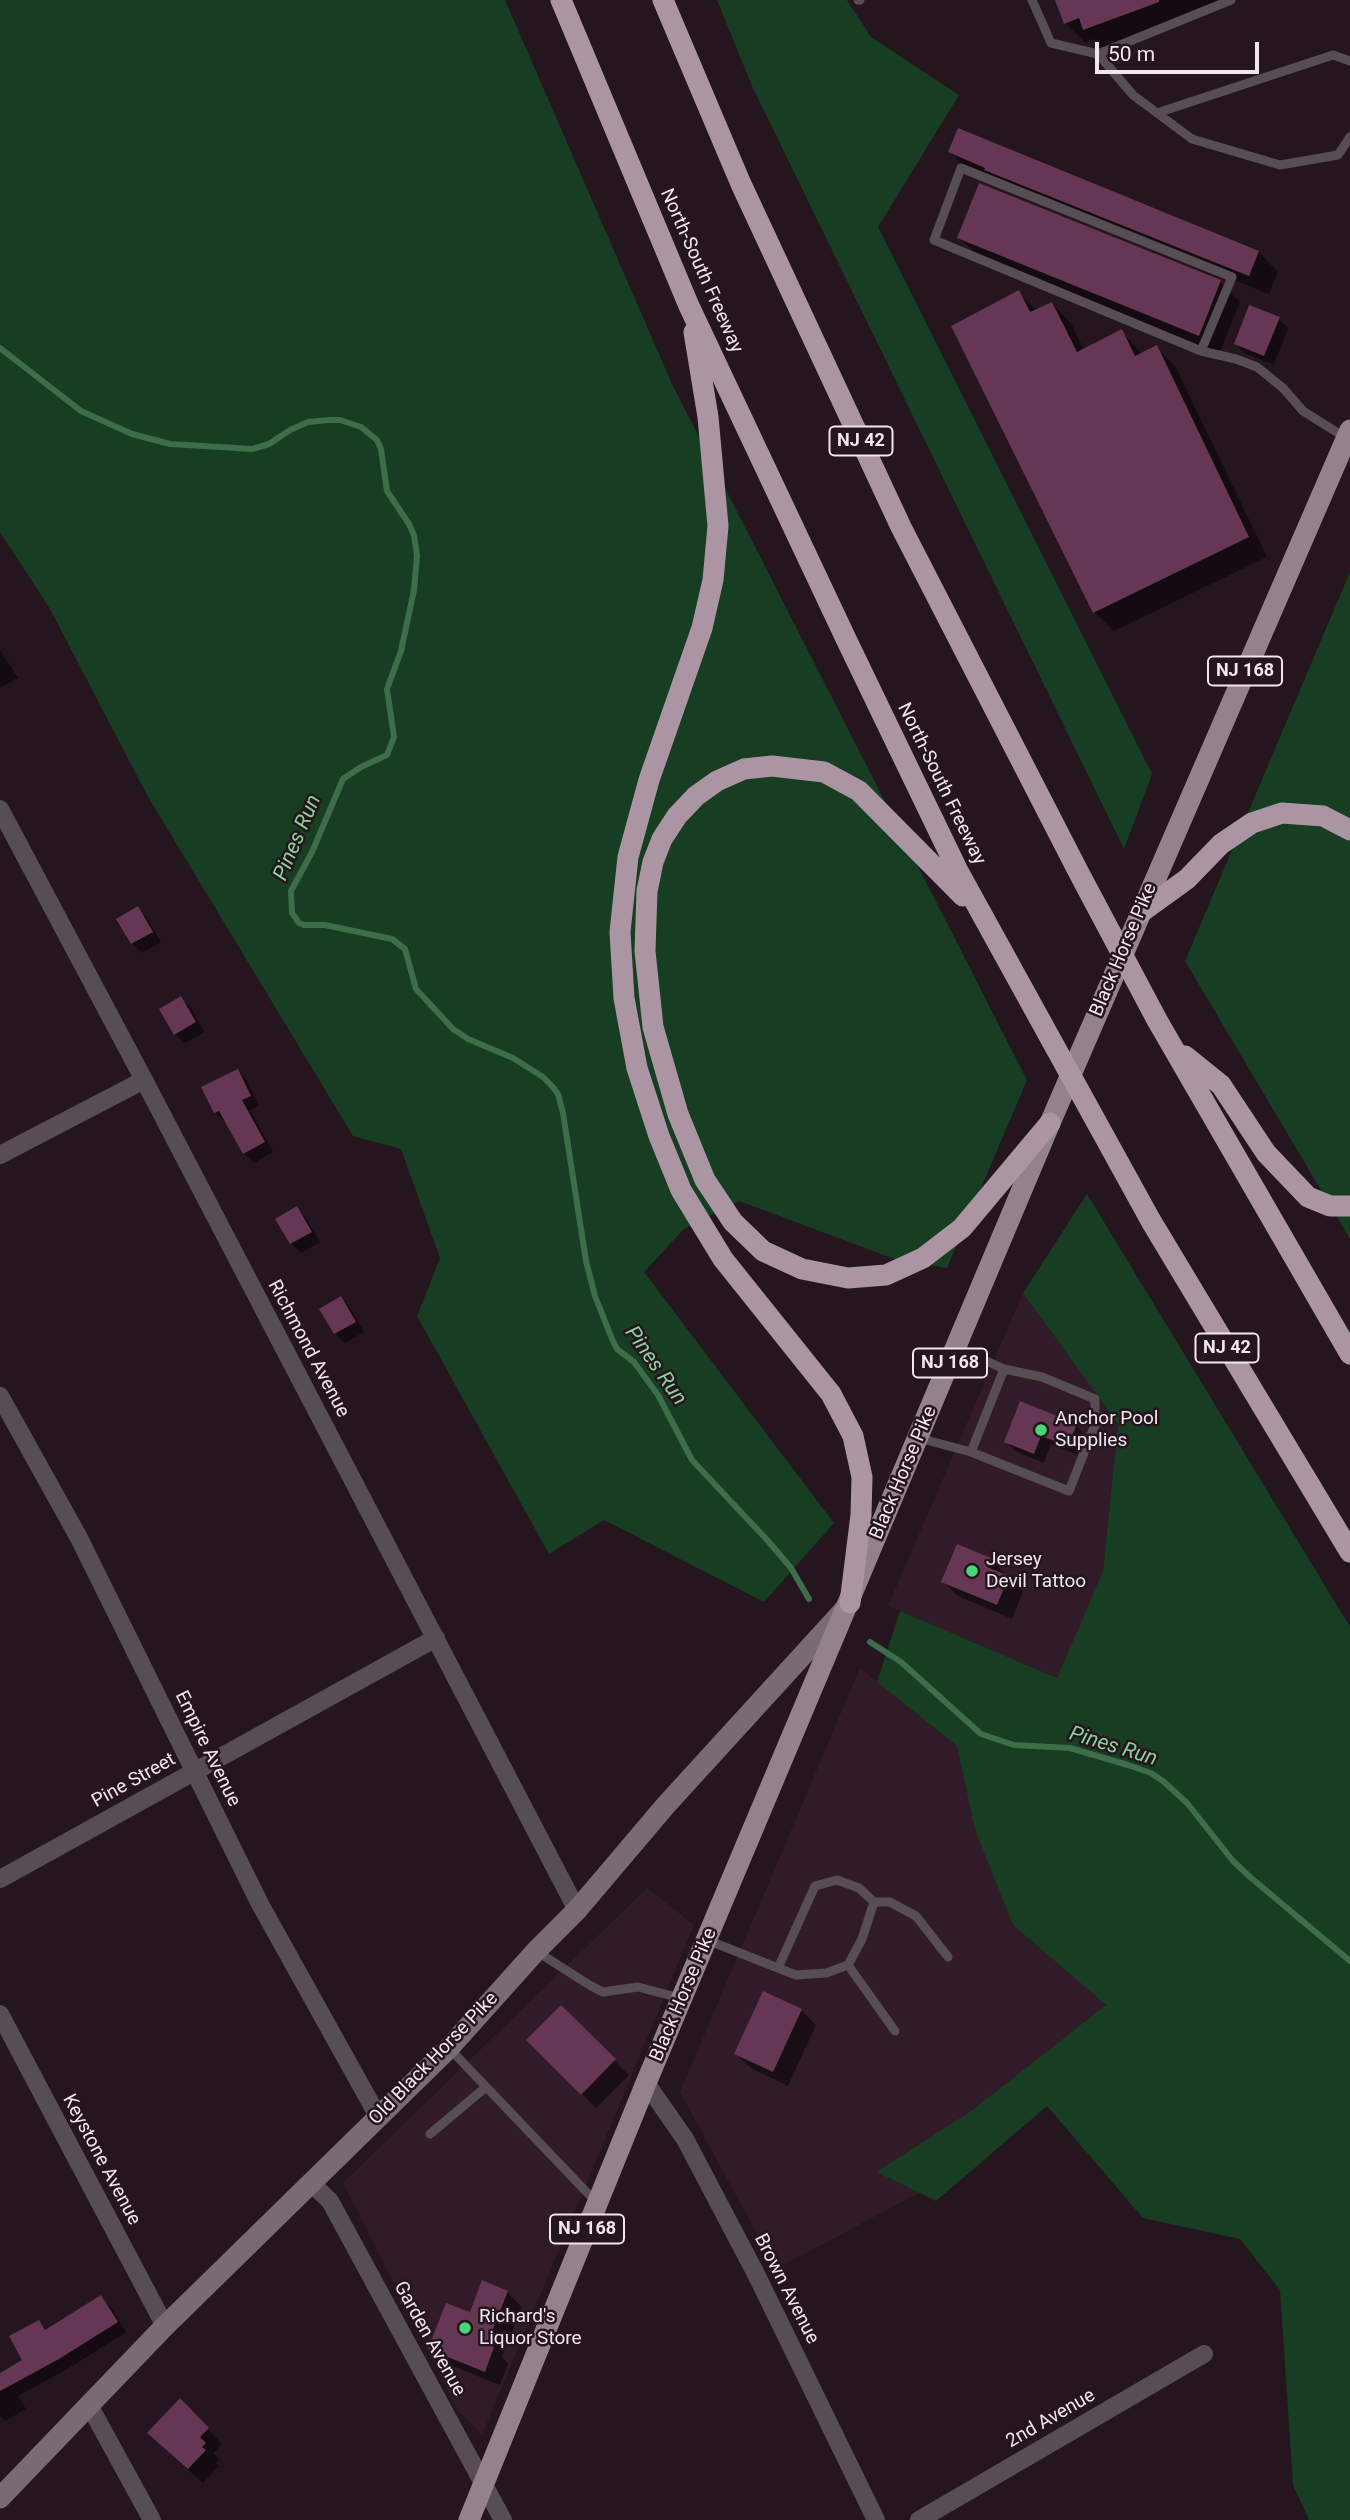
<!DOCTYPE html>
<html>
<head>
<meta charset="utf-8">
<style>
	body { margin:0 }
	#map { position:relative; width:1350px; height:2520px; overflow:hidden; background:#25151f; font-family:Roboto,sans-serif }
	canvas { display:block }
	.scale { position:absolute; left:1095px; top:42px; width:164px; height:32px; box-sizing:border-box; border:4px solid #f3e7ee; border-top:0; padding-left:9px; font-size:21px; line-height:24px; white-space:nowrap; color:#f3e7ee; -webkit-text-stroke:5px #25151f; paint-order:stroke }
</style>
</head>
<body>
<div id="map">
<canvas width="1350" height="2520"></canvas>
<div class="scale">50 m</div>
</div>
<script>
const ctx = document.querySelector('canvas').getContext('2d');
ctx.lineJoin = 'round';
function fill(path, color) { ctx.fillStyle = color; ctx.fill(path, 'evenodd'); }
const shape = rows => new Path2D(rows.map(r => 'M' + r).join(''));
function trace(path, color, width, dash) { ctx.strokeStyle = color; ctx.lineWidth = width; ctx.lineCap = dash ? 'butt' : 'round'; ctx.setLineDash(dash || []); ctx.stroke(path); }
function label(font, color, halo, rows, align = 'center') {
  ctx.font = font + ' Roboto,sans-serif'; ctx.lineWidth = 5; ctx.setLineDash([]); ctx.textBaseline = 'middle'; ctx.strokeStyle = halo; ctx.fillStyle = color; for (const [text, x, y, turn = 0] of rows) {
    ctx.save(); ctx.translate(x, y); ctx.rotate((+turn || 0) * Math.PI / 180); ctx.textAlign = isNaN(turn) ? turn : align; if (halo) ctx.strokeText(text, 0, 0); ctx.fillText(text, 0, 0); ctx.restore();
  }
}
fill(shape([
	[1023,1293,1118,1424,1103,1571,1057,1678,888,1606],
	[860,1668,957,1746,975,1830,1013,1925,1106,2005,971,2111,876,2172,919,2193,776,2269,680,2092],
	[647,1888,694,1925,482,2435,457,2409,343,2183]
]), '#311b29');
fill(shape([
	[0,0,505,0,672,384,1027,1080,947,1268,897,1260,739,1201,684,1229,644,1272,834,1523,764,1602,604,1520,549,1554,417,1316,440,1258,401,1149,353,1136,147,795,50,609,0,532],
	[717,0,847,0,871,37,959,95,878,227,1152,774,1124,849,752,86],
	[1350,572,1350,1239,1185,961],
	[1087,1194,1350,1627,1350,2520,1309,2520,1293,2485,1280,2290,1240,2239,1143,2218,1047,2106,936,2201,876,2172,971,2111,1106,2005,1013,1925,975,1830,957,1746,877,1682,900,1611,1057,1678,1103,1571,1118,1424,1023,1293]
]), '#173d22');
fill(shape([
	[1057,0,1234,0,1104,49,1094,39,1085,42,1065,23],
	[950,152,1258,252,1278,272,1269,294,1006,189,970,172],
	[959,237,1220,282,1240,302,1219,354,979,257],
	[1018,292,1037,311,1052,304,1071,323,1084,350,1121,331,1142,354,1156,347,1175,366,1267,557,1114,631,1094,612],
	[1279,319,1288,328,1274,365,1245,353,1236,344],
	[0,650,18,678,0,688],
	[138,908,147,918,161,942,142,953,132,943],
	[181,999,191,1008,204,1032,185,1043,175,1034],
	[238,1071,247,1081,259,1106,250,1110,273,1152,254,1163,244,1153,227,1121,225,1122,215,1112],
	[297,1208,306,1218,320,1242,301,1253,291,1243],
	[341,1298,350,1308,364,1332,345,1343,335,1333],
	[1076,1425,1085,1435,1077,1455,1051,1444,1044,1463,1015,1451,1006,1441],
	[990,1559,1023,1592,1012,1619,958,1596,943,1581],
	[561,2007,629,2075,596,2108,528,2040],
	[801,2010,816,2025,788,2086,751,2068,736,2054],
	[507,2292,522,2307,502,2357,508,2364,500,2385,445,2363,430,2348,471,2315],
	[100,2297,110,2306,126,2332,69,2368,18,2396,26,2409,5,2421,0,2416,0,2375,25,2360,39,2322,47,2330],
	[180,2401,222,2444,213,2453,219,2459,216,2463,219,2466,203,2483,164,2448]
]), '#0007');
trace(shape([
	[0,348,81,411,132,434,170,444,252,449,269,444,290,430,308,422,329,420,340,420,361,427,377,440,381,449,387,491,409,524,414,535,417,556,414,590,401,651,387,689,394,737,387,755,361,767,343,779,312,852,291,891,292,913,299,923,304,925,325,925,392,939,405,949,416,989,453,1029,468,1039,513,1058,543,1077,552,1086,558,1094,563,1113,586,1261,595,1296,612,1339,617,1349,634,1362,658,1395,692,1460,769,1542,791,1568,809,1599],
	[870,1642,901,1662,981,1734,1014,1745,1070,1748,1128,1765,1151,1773,1163,1781,1187,1803,1233,1861,1250,1877,1350,1961]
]), '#3e6d4a', 6);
fill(shape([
	[1055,0,1159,0,1159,2,1083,30,1079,18,1064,24],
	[958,128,1259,251,1249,276,984,170,985,168,948,152],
	[979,183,1221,280,1199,336,957,238],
	[1019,290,1030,312,1052,302,1077,352,1122,329,1135,356,1157,345,1249,537,1093,613,951,326],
	[1249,305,1280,317,1264,356,1234,344],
	[138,906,153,932,131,944,116,919],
	[181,996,196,1022,174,1035,159,1009],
	[238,1069,251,1096,242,1100,265,1142,243,1154,219,1111,214,1113,201,1087],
	[297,1206,312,1232,290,1244,275,1219],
	[341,1296,356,1322,334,1334,319,1309],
	[1020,1401,1077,1424,1068,1446,1041,1436,1034,1454,1004,1442],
	[957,1544,991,1558,987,1567,1009,1576,997,1605,941,1582],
	[763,1991,802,2009,773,2072,734,2054],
	[561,2005,616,2059,581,2095,526,2040],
	[482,2280,508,2291,487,2344,494,2347,485,2372,428,2349,446,2303,470,2312],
	[101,2295,118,2322,59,2359,0,2391,0,2373,22,2360,9,2336,39,2320,45,2330],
	[180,2398,209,2428,200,2437,206,2443,202,2447,206,2450,188,2469,147,2433]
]), '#653754');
trace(shape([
	[858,0,860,0],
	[1032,0,1051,43,1098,54,1231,0],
	[1098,54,1133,95,1192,139,1280,165,1338,155,1350,137],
	[1157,113,1333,55,1350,61],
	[1201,351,1232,277,961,168,934,240,1201,351,1236,359,1257,367,1283,388,1303,411,1346,438],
	[919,1438,971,1452,1004,1369,956,1347],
	[971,1452,1069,1491,1095,1425,1095,1399,1042,1377,1004,1369],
	[874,1902,890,1902,916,1916,948,1957],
	[707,1940,778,1968,796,1975,826,1973,848,1965,862,1939,874,1902,859,1888,837,1880,815,1886,778,1968],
	[536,1951,591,1986,603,1992,638,1987,680,1998],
	[848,1965,895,2031],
	[449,2048,597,2203],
	[430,2134,486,2087]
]), '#574e53', 9);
trace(shape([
	[0,809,144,1080,577,1910],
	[0,1155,144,1080],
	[0,1396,79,1538,260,1904,379,2118],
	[0,1879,436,1638],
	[0,2014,165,2326],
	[646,2083,685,2139,756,2274,876,2520],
	[311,2183,330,2201,503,2520],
	[89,2405,152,2520],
	[919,2520,1204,2354]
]), '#574e53', 18);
trace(shape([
	[0,2498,165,2326,449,2048,536,1951,577,1910,666,1805,844,1610]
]), '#796b73', 21);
trace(shape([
	[469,2520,646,2083,1050,1123,1350,430]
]), '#93818b', 21);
trace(shape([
	[561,0,689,306,847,641,958,871,1151,1221,1350,1552],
	[663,0,741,184,901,527,1079,873,1157,1020,1350,1354],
	[694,332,708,417,718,526,713,580,702,628,649,780,628,857,620,932,624,998,637,1068,659,1136,681,1190,723,1259,831,1394,853,1436,862,1477,861,1515,850,1603],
	[963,896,859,791,824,772,772,766,744,769,717,781,696,796,677,816,662,839,653,862,647,891,645,951,653,1027,678,1114,705,1180,733,1222,763,1251,802,1269,848,1278,886,1275,923,1258,962,1228,1050,1123],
	[1140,913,1187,879,1221,844,1252,823,1282,813,1323,816,1350,830],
	[1185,1056,1221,1085,1266,1153,1308,1197,1330,1206,1350,1206]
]), '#ab95a2', 21);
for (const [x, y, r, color] of [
	[1041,1430,7,"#47d779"],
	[972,1571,7,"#47d779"],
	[465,2328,7,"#47d779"]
]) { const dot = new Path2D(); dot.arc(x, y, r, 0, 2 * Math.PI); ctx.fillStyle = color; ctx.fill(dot); trace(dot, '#25151f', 2.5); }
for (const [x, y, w] of [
	[861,441,63],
	[1245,671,74],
	[1227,1348,63],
	[950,1363,74],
	[587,2229,74]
]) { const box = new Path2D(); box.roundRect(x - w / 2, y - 14.5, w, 29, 5); ctx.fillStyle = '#25151f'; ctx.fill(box); trace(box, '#f3e7ee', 2); }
label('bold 18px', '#f3e7ee', null, [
	["NJ 42",861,441],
	["NJ 168",1245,671],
	["NJ 42",1227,1348],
	["NJ 168",950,1363],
	["NJ 168",587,2229]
]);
label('19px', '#f3e7ee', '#25151f', [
	["North-South Freeway",701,271,66],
	["North-South Freeway",941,784,64],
	["Black Horse Pike",1124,950,-67],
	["Richmond Avenue",308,1349,62],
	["Black Horse Pike",904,1473,-67],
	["Empire Avenue",207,1749,64],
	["Pine Street",134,1781,-29],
	["Black Horse Pike",684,1995,-67],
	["Old Black Horse Pike",434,2059,-46],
	["Keystone Avenue",101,2160,62],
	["Brown Avenue",786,2289,63],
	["Garden Avenue",429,2339,61],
	["2nd Avenue",1051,2419,-30]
]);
label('19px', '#f3e7ee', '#25151f', [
	["Anchor Pool",1055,1419],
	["Supplies",1055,1441],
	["Jersey",986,1560],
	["Devil Tattoo",986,1582],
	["Richard's",479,2317],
	["Liquor Store",479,2339]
], 'left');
label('italic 21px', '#89d29a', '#25151f', [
	["Pines Run",298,838,-67],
	["Pines Run",655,1366,55],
	["Pines Run",1113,1747,17]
]);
</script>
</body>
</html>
